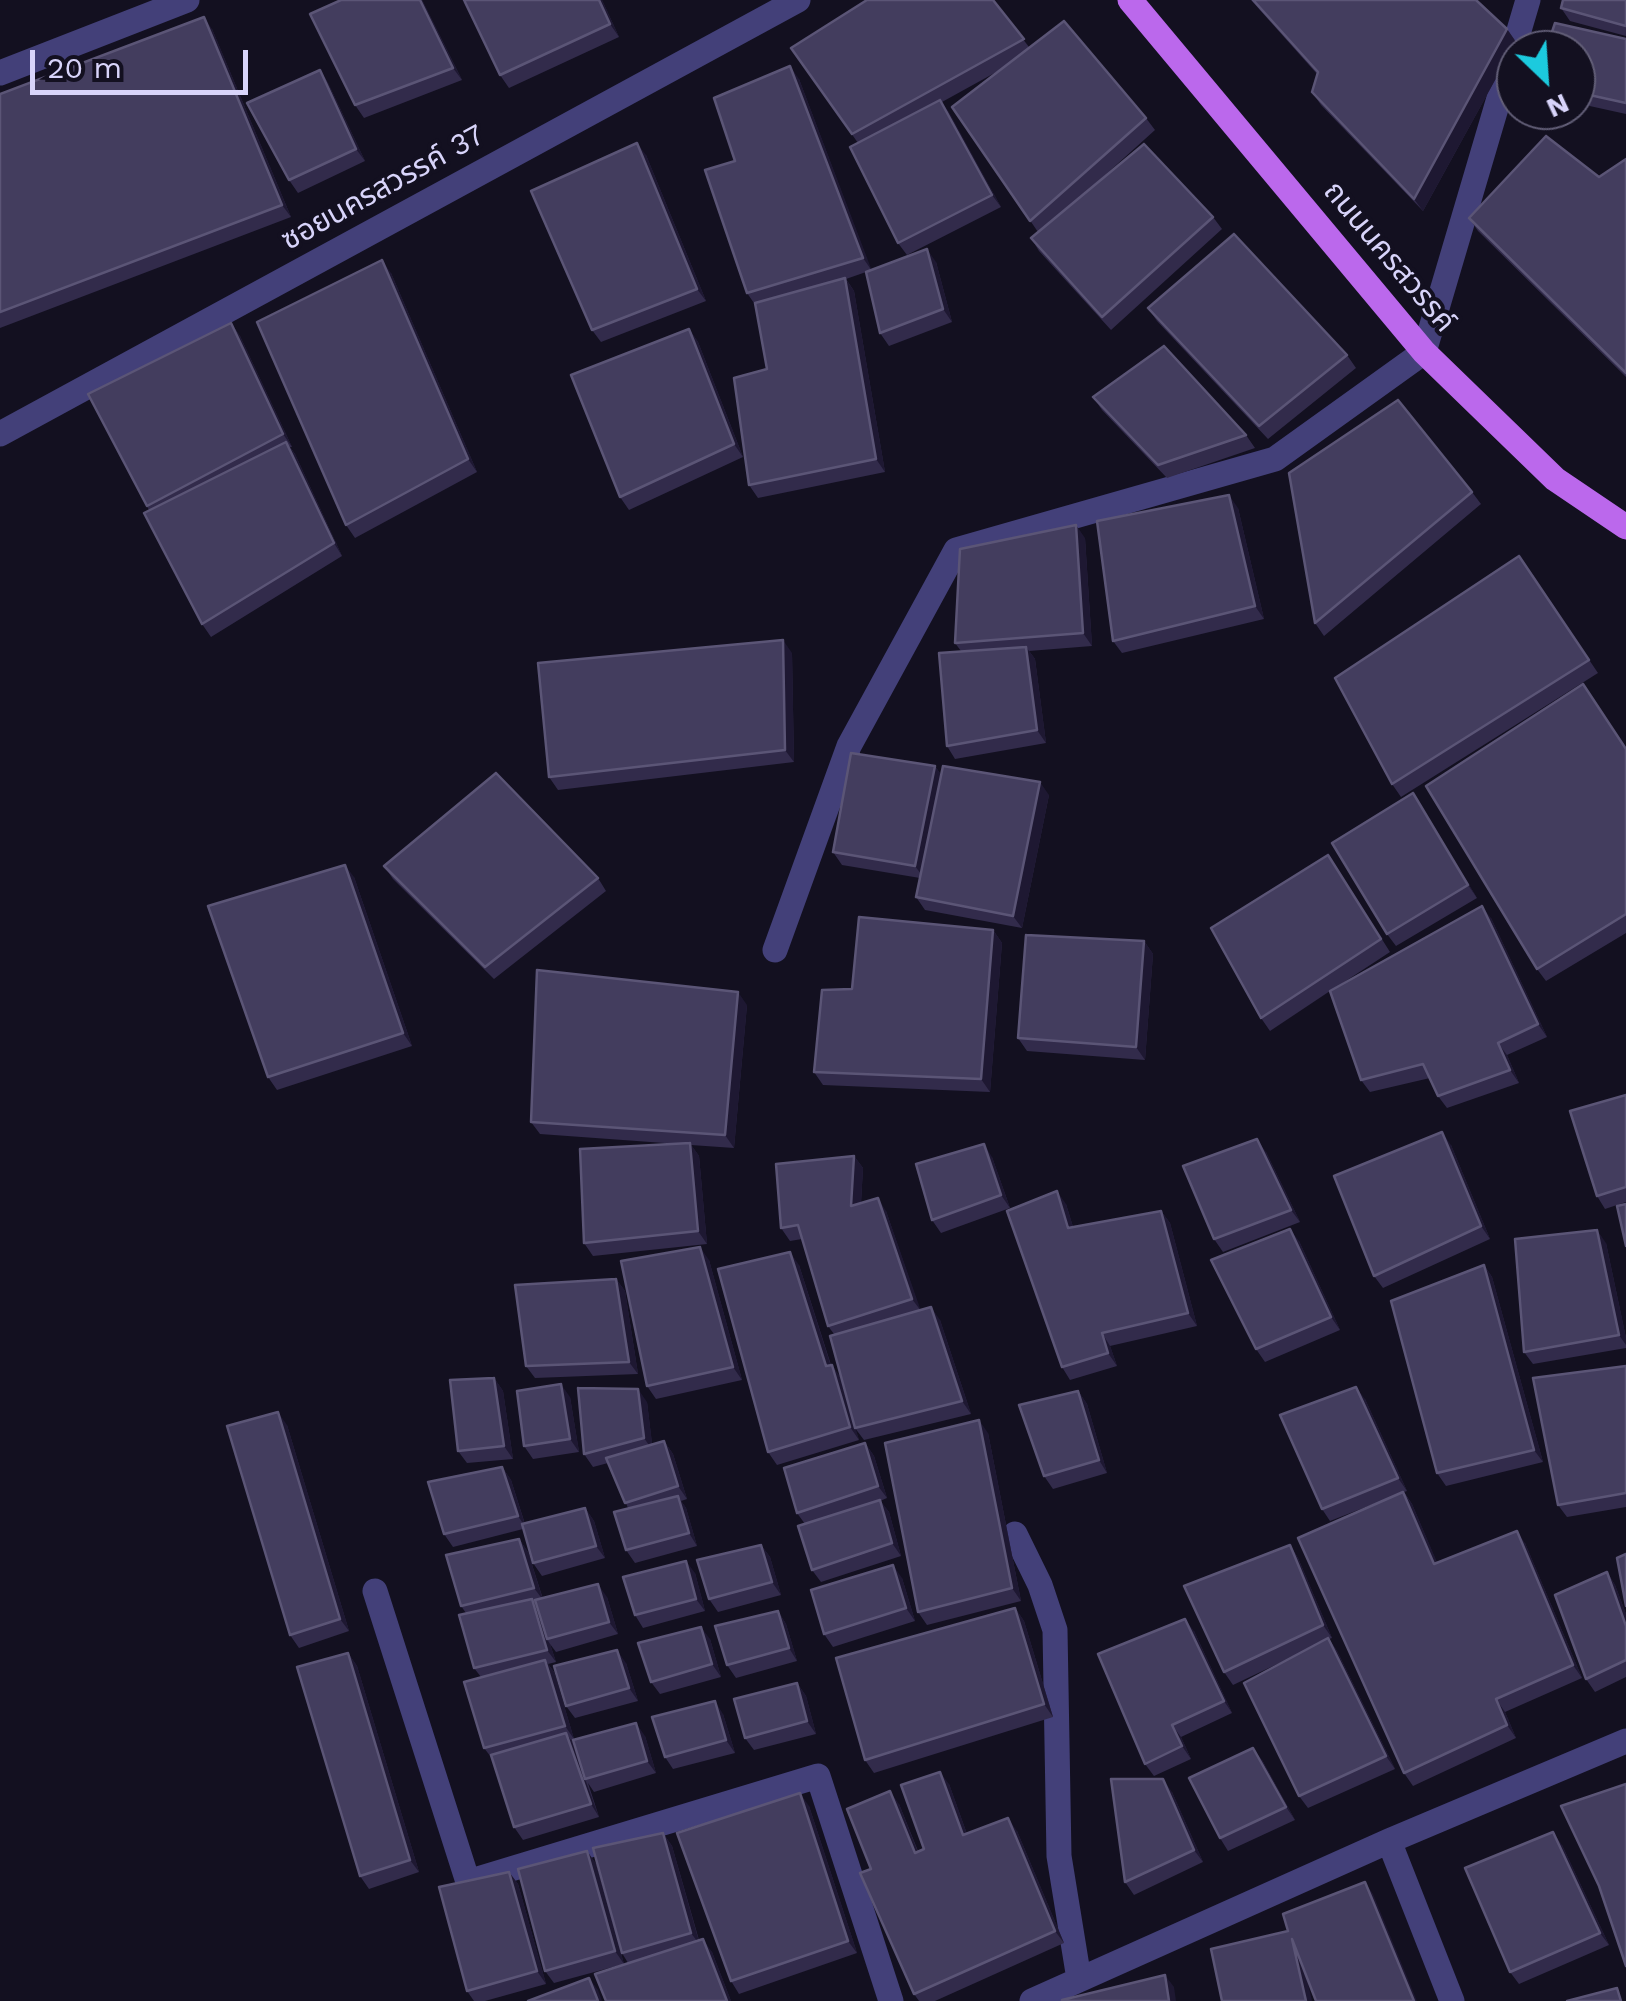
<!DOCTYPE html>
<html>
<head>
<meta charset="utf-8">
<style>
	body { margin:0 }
	#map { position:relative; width:1626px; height:2001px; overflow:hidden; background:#131020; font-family:"Work Sans",sans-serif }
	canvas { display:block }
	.north { position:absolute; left:1496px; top:30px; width:100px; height:100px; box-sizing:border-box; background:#131020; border:2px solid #625e77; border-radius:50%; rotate:155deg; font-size:28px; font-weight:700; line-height:40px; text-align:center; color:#d8d4fa }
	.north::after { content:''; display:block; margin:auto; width:35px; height:45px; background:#1ccade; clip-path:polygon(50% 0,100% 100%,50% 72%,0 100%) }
	.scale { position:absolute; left:30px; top:50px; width:218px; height:45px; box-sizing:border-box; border:5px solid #d8d4fa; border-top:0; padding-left:12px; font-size:30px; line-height:35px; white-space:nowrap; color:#d8d4fa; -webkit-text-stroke:8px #131020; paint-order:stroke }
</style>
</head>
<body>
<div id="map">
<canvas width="1626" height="2001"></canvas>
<div class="north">N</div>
<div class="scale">20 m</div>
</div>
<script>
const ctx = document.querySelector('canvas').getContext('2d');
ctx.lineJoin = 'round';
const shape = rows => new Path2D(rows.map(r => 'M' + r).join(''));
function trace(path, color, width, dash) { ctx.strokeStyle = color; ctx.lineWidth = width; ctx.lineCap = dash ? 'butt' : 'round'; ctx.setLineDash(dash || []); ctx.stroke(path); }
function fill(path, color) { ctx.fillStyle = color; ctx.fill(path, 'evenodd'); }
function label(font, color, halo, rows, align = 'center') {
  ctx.font = font + ' "Work Sans","Noto Sans Thai",sans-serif'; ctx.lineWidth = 8; ctx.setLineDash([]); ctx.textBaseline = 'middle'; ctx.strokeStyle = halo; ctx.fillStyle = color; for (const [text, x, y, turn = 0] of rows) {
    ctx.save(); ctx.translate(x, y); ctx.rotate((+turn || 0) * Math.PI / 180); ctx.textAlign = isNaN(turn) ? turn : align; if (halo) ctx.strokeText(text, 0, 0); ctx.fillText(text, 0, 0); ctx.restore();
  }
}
trace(shape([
	[0,73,187,0]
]), '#434079', 25);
trace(shape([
	[0,434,798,0],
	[775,950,849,746,956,550,1275,459,1424,352,1528,0],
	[1015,1534,1040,1585,1055,1630,1059,1856,1079,1979],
	[375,1591,468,1882,818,1776,891,2001],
	[1389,1841,1452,2001],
	[1032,2001,1389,1841,1626,1741]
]), '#434079', 25);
trace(shape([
	[1130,0,1424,352,1555,479,1626,527]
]), '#bb68ec', 25);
fill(shape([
	[341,0,422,0,462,80,364,118,355,105],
	[464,0,602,0,619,37,509,88,500,75],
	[993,0,1029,47,1146,118,1155,130,1083,195,1213,217,1222,229,1111,330,1039,251,1031,238,1038,232,952,107,1000,70,942,102,1001,207,907,255,898,243,858,143,791,48],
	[1251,0,1476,0,1507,29,1516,42,1423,211,1321,105,1312,92,1317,74],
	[1626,0,1626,36,1570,21,1561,8],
	[212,29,291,217,0,328,0,94],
	[1626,39,1626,114,1576,103,1576,50],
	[320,70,328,83,365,161,298,193,289,180],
	[799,79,871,270,936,262,952,322,889,346,880,333,866,272,846,279,854,291,885,472,758,498,749,485,767,369,756,306,747,293,735,161],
	[646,155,706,301,601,342,592,330],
	[1626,159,1626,377,1478,231,1469,218,1599,177],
	[391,273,477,472,355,538,346,525],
	[1148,308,1347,355,1356,368,1268,439,1157,321],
	[231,323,240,336,292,447,290,447,295,454,342,556,211,637,202,624,147,506],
	[689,329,698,342,743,457,629,510,620,497],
	[1093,397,1246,435,1255,448,1167,478,1102,410],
	[1472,492,1481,504,1324,636,1315,623],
	[1238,508,1264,619,1122,653,1113,641],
	[1085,538,1092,646,1029,651,1035,659,1046,743,955,759,947,746,961,651,955,643],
	[1519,556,1598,673,1401,797,1392,784],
	[792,653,794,762,558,790,549,777],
	[1626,749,1626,933,1546,981,1537,969],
	[935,766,941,775,1049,795,1022,928,925,910,916,897,920,878,842,865,833,852],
	[1421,806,1477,898,1396,946,1387,934],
	[384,866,598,878,606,891,494,979,393,879],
	[1337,868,1390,952,1332,990,1491,918,1547,1037,1507,1055,1519,1083,1447,1108,1438,1096,1430,1078,1370,1092,1361,1080,1330,991,1270,1031,1261,1018],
	[354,877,412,1046,277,1090,268,1077],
	[993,930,1002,943,990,1092,823,1085,814,1072,852,989],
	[1144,941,1153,954,1145,1060,1027,1051,1018,1038],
	[747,1005,734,1148,691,1145,699,1156,707,1244,593,1256,584,1243,678,1144,540,1134,531,1122],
	[1626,1095,1626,1202,1605,1209,1597,1196],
	[1451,1145,1490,1239,1383,1288,1374,1276],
	[1266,1152,1300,1222,1223,1252,1214,1239],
	[854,1156,863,1168,861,1203,886,1211,920,1310,940,1320,971,1414,864,1440,855,1428,859,1440,777,1465,768,1452,799,1265,831,1365,841,1378,834,1334,828,1326,802,1239,790,1241,781,1228],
	[992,1157,1010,1208,941,1233,932,1220],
	[1066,1204,1073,1227,1161,1211,1170,1223,1197,1326,1110,1346,1117,1366,1070,1380,1062,1367],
	[1299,1241,1340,1330,1265,1362,1256,1349],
	[1606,1243,1626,1338,1626,1348,1533,1364,1524,1352],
	[709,1260,742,1380,656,1399,647,1386],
	[1484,1265,1492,1277,1543,1462,1446,1486,1437,1473],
	[616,1279,625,1291,638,1374,535,1378,526,1366],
	[1626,1366,1626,1507,1567,1517,1558,1505],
	[494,1378,503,1391,513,1459,467,1463,458,1451],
	[1078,1391,1087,1404,1107,1473,1053,1489,1044,1476],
	[570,1397,579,1452,533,1459,524,1446],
	[1365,1399,1407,1491,1404,1492,1412,1504,1437,1563,1525,1543,1582,1678,1505,1712,1516,1738,1413,1786,1404,1773,1389,1498,1330,1521,1322,1509],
	[647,1402,652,1444,664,1441,673,1454,687,1499,681,1501,686,1508,697,1546,635,1563,626,1550,628,1508,608,1463,593,1467,584,1454],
	[287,1425,349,1631,299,1648,290,1635],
	[988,1433,1021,1601,927,1625,918,1612],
	[865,1443,874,1456,887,1498,880,1501,889,1512,901,1556,821,1582,812,1570,805,1524,797,1513],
	[502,1467,511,1480,525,1524,585,1508,594,1521,605,1558,542,1576,533,1563,523,1529,453,1547,444,1534],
	[519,1539,528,1552,543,1599,607,1597,618,1634,556,1652,550,1644,556,1662,548,1664,554,1672,574,1739,571,1740,575,1746,645,1736,656,1773,594,1792,588,1783,599,1817,523,1840,514,1827,491,1757,484,1748,481,1677,474,1668,466,1613,461,1606],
	[761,1545,770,1557,781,1595,718,1612,709,1599],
	[1290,1545,1298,1558,1332,1638,1329,1639,1337,1651,1395,1769,1308,1808,1299,1796,1309,1649,1233,1685,1224,1672],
	[1607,1572,1615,1585,1626,1614,1626,1677,1595,1692,1586,1679],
	[695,1573,705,1611,643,1628,635,1615],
	[902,1578,915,1621,833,1647,824,1634],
	[1015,1608,1024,1621,1053,1717,874,1773,865,1760],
	[778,1611,786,1624,797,1661,736,1678,727,1665],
	[1194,1631,1232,1713,1181,1737,1191,1759,1154,1776,1145,1764],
	[710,1639,721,1677,660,1694,651,1682],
	[348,1653,357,1666,419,1872,369,1889,360,1876],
	[626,1663,638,1701,575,1718,566,1706],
	[797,1683,806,1696,816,1734,754,1750,745,1738],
	[723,1714,735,1753,673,1769,665,1757],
	[1262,1760,1295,1820,1228,1851,1220,1838],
	[949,1784,967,1834,1017,1831,1064,1943,935,2001,919,2001,914,1994,871,1869,899,1804,918,1851,924,1849],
	[1172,1792,1203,1862,1134,1895,1125,1882],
	[809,1806,857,1953,739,1994,731,1981],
	[663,1833,672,1846,699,1940,712,1952,731,2001,606,2001,628,1963,622,1953],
	[1562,1845,1609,1945,1519,1984,1510,1972],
	[587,1851,596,1864,624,1964,554,1983,545,1971],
	[509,1872,518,1884,546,1984,485,2001,474,2001,467,1991]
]), '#322b4b');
fill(shape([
	[420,0,422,0,462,80,453,68],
	[599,0,602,0,619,37,610,24],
	[204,17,212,29,291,217,282,205],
	[1507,29,1516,42,1423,211,1414,199],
	[790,66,799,79,872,271,863,258],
	[320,70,328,83,365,161,356,149],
	[940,100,949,112,1001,207,992,195],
	[637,143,646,155,706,301,697,289],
	[927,249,936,262,952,322,943,309],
	[382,260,391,273,477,472,468,459],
	[845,278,854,291,885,472,876,459],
	[231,323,240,336,292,447,283,434],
	[689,329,698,342,743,457,734,444],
	[286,442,295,454,342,556,334,543],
	[1229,495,1238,508,1264,619,1255,606],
	[1076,525,1085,538,1092,646,1083,633],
	[783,640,792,653,794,762,785,750],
	[1026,647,1035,659,1046,743,1037,730],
	[935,766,944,779,924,878,915,866],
	[1040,782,1049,795,1022,928,1013,916],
	[1413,793,1421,806,1477,898,1468,885],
	[345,865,354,877,412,1046,403,1033],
	[1482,906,1491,918,1547,1037,1538,1024],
	[993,930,1002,943,990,1092,981,1079],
	[1144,941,1153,954,1145,1060,1136,1047],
	[738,992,747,1005,734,1148,725,1135],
	[1498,1043,1507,1055,1519,1083,1510,1070],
	[1442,1132,1451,1145,1490,1239,1481,1226],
	[1257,1139,1266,1152,1300,1222,1291,1210],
	[690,1143,699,1156,707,1244,698,1231],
	[984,1144,992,1157,1010,1208,1001,1195],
	[854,1156,863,1168,860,1219,851,1206],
	[1057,1191,1066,1204,1077,1240,1068,1228],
	[878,1198,886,1211,921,1311,912,1299],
	[1161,1211,1170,1223,1197,1326,1188,1313],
	[1290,1229,1299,1241,1340,1330,1331,1317],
	[1597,1230,1606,1243,1626,1338,1626,1345,1619,1335],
	[700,1247,709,1260,742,1380,733,1367],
	[790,1252,799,1265,835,1379,826,1366],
	[1484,1265,1492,1277,1543,1462,1534,1450],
	[616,1279,625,1291,638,1374,629,1362],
	[931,1307,940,1320,971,1414,962,1401],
	[1102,1333,1110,1346,1117,1366,1108,1353],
	[832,1365,841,1378,859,1440,850,1427],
	[494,1378,503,1391,513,1459,504,1446],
	[561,1384,570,1397,579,1452,570,1439],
	[1356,1387,1365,1399,1407,1491,1398,1478],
	[638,1389,647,1402,653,1451,644,1438],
	[1078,1391,1087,1404,1107,1473,1099,1460],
	[278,1412,287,1425,349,1631,340,1619],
	[979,1420,988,1433,1021,1601,1012,1588],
	[664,1441,673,1454,687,1499,678,1486],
	[865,1443,874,1456,887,1498,878,1486],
	[502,1467,511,1480,526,1528,518,1516],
	[1403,1492,1412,1504,1443,1576,1434,1564],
	[678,1496,686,1508,697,1546,689,1533],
	[880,1500,889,1512,901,1556,892,1543],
	[585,1508,594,1521,605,1558,596,1546],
	[1517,1531,1525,1543,1582,1678,1573,1665],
	[519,1539,528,1552,543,1600,534,1588],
	[761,1545,770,1557,781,1595,772,1582],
	[1290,1545,1298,1558,1332,1638,1323,1625],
	[686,1561,695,1573,705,1611,696,1599],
	[893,1565,902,1578,915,1621,906,1608],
	[1607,1572,1615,1585,1626,1614,1626,1626],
	[598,1584,607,1597,618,1634,609,1622],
	[532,1599,541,1612,547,1639,550,1644,556,1662,547,1650],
	[1015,1608,1024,1621,1053,1717,1044,1704],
	[778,1611,786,1624,797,1661,789,1648],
	[1185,1619,1194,1631,1232,1713,1224,1701],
	[701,1627,710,1639,721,1677,712,1664],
	[1328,1638,1337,1651,1395,1769,1386,1756],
	[617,1650,626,1663,638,1701,629,1688],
	[348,1653,357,1666,419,1872,410,1860],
	[545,1660,554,1672,574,1739,565,1726],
	[797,1683,806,1696,816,1734,807,1721],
	[1496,1699,1505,1712,1516,1738,1507,1725],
	[715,1701,723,1714,735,1753,726,1740],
	[636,1723,645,1736,656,1773,647,1761],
	[1172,1725,1181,1737,1191,1759,1182,1746],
	[566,1733,575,1746,585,1779,599,1817,591,1804],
	[1253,1748,1262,1760,1295,1820,1286,1807],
	[940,1772,949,1784,972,1848,963,1835],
	[1163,1779,1172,1792,1203,1862,1194,1850],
	[890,1791,899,1804,923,1865,915,1853],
	[800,1793,809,1806,857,1953,848,1941],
	[1008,1818,1017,1831,1064,1943,1055,1931],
	[1553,1832,1562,1845,1609,1945,1600,1933],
	[663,1833,672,1846,700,1945,691,1933],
	[587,1851,596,1864,624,1964,615,1951],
	[509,1872,518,1884,546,1984,537,1971],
	[1365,1882,1373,1894,1417,2001,1414,2001],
	[703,1939,712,1952,731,2001,727,2001],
	[1292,1939,1301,1952,1312,2001,1306,2001],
	[1165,1975,1174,1987,1176,2001,1169,2001],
	[589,1978,598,1990,602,2001,598,2001]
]), '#1e1832');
const building = shape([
	[341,0,420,0,453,68,355,105,310,14,341,0],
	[464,0,599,0,610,24,500,75,464,0],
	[867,0,993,0,1024,39,852,134,791,48,867,0],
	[1253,0,1476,0,1507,29,1414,199,1312,92,1318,72,1253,0],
	[1563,0,1626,0,1626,26,1561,8,1563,0],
	[204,17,282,205,0,312,0,94,204,17],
	[1064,21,1146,118,1030,221,952,107,1064,21],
	[1555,23,1626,39,1626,103,1576,92,1576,50,1546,50,1555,23],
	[790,66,863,258,747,293,705,170,735,161,714,98,790,66],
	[320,70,356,149,289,180,247,103,320,70],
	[940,100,992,195,898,243,850,147,940,100],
	[1546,136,1599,177,1626,159,1626,373,1469,218,1546,136],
	[637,143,697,289,592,330,531,191,637,143],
	[1144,144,1213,217,1102,317,1031,238,1144,144],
	[1234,234,1347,355,1259,426,1148,308,1234,234],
	[927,249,943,309,880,333,866,272,927,249],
	[382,260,468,459,346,525,257,322,382,260],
	[845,278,876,459,749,485,734,378,767,369,755,303,845,278],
	[231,323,283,434,147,506,88,394,231,323],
	[689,329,734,444,620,497,571,375,689,329],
	[1164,346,1246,435,1158,465,1093,397,1164,346],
	[1398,400,1472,492,1315,623,1289,473,1398,400],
	[286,442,334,543,202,624,144,513,286,442],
	[1229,495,1255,606,1113,641,1097,521,1229,495],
	[1076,525,1083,633,955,643,960,549,1076,525],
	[1519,556,1589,660,1392,784,1335,678,1519,556],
	[783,640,785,750,549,777,538,663,783,640],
	[1026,647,1037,730,947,746,939,653,1026,647],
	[1583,684,1626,749,1626,914,1537,969,1426,786,1583,684],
	[851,753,935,766,915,866,833,852,851,753],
	[943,766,1040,782,1013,916,916,897,943,766],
	[496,773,598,878,485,967,384,866,496,773],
	[1413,793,1468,885,1387,934,1332,843,1413,793],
	[1328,855,1381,939,1261,1018,1211,928,1328,855],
	[345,865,403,1033,268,1077,208,906,345,865],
	[1482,906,1538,1024,1498,1043,1510,1070,1438,1096,1423,1064,1361,1080,1330,991,1482,906],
	[859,917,993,930,981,1079,814,1072,822,990,852,989,859,917],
	[1026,935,1144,941,1136,1047,1018,1038,1026,935],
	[537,970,738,992,725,1135,531,1122,537,970],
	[1626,1095,1626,1187,1597,1196,1570,1111,1626,1095],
	[1442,1132,1481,1226,1374,1276,1334,1176,1442,1132],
	[1257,1139,1291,1210,1214,1239,1183,1166,1257,1139],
	[690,1143,698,1231,584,1243,580,1149,690,1143],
	[984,1144,1001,1195,932,1220,916,1164,984,1144],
	[854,1156,851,1206,878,1198,912,1299,828,1326,798,1225,781,1228,776,1164,854,1156],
	[1057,1191,1068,1228,1161,1211,1188,1313,1102,1333,1108,1353,1062,1367,1007,1211,1057,1191],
	[1626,1204,1626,1246,1617,1206,1626,1204],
	[1290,1229,1331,1317,1256,1349,1211,1260,1290,1229],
	[1597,1230,1619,1335,1524,1352,1515,1239,1597,1230],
	[700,1247,733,1367,647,1386,621,1261,700,1247],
	[790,1252,826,1366,832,1365,850,1427,768,1452,718,1269,790,1252],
	[1484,1265,1534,1450,1437,1473,1391,1301,1484,1265],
	[616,1279,629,1362,526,1366,515,1285,616,1279],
	[931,1307,962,1401,855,1428,830,1336,931,1307],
	[1626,1366,1626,1493,1558,1505,1533,1378,1626,1366],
	[494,1378,504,1446,458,1451,450,1380,494,1378],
	[561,1384,570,1439,524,1446,517,1391,561,1384],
	[1356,1387,1398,1478,1322,1509,1280,1415,1356,1387],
	[578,1388,638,1389,644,1438,584,1454,578,1388],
	[1078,1391,1099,1460,1044,1476,1019,1405,1078,1391],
	[278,1412,340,1619,290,1635,227,1426,278,1412],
	[979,1420,1012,1588,918,1612,885,1443,979,1420],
	[664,1441,678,1486,625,1503,606,1458,664,1441],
	[865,1443,878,1486,797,1513,784,1468,865,1443],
	[502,1467,518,1516,444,1534,428,1482,502,1467],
	[1403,1492,1434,1564,1517,1531,1573,1665,1496,1699,1507,1725,1404,1773,1298,1538,1403,1492],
	[678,1496,689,1533,626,1550,614,1512,678,1496],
	[880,1500,892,1543,812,1570,798,1526,880,1500],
	[585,1508,596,1546,533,1563,522,1524,585,1508],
	[519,1539,534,1588,461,1606,446,1555,519,1539],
	[761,1545,772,1582,709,1599,697,1560,761,1545],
	[1290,1545,1323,1625,1224,1672,1184,1586,1290,1545],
	[1626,1554,1626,1606,1617,1558,1626,1554],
	[686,1561,696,1599,635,1615,623,1577,686,1561],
	[893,1565,906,1608,824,1634,811,1590,893,1565],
	[1607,1572,1626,1626,1626,1660,1586,1679,1555,1595,1607,1572],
	[598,1584,609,1622,547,1639,535,1600,598,1584],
	[532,1599,547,1650,474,1668,459,1615,532,1599],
	[1015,1608,1044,1704,865,1760,836,1658,1015,1608],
	[778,1611,789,1648,727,1665,715,1626,778,1611],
	[1185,1619,1224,1701,1172,1725,1182,1746,1145,1764,1098,1654,1185,1619],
	[701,1627,712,1664,651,1682,638,1643,701,1627],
	[1328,1638,1386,1756,1299,1796,1244,1683,1328,1638],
	[617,1650,629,1688,566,1706,554,1666,617,1650],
	[348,1653,410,1860,360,1876,297,1667,348,1653],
	[545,1660,565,1726,484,1748,464,1682,545,1660],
	[797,1683,807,1721,745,1738,734,1699,797,1683],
	[715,1701,726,1740,665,1757,652,1717,715,1701],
	[636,1723,647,1761,585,1779,573,1740,636,1723],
	[566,1733,591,1804,514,1827,491,1755,566,1733],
	[1253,1748,1286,1807,1220,1838,1189,1778,1253,1748],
	[940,1772,963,1835,1008,1818,1055,1931,914,1994,860,1873,871,1869,847,1809,890,1791,915,1853,924,1849,901,1785,940,1772],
	[1111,1779,1163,1779,1194,1850,1125,1882,1111,1779],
	[1626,1784,1626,1966,1599,1886,1561,1806,1626,1784],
	[800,1793,848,1941,731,1981,677,1833,800,1793],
	[1553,1832,1600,1933,1510,1972,1465,1868,1553,1832],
	[663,1833,691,1933,622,1953,593,1848,663,1833],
	[587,1851,615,1951,545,1971,518,1869,587,1851],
	[509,1872,537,1971,467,1991,439,1887,509,1872],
	[1365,1882,1414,2001,1316,2001,1292,1939,1306,2001,1222,2001,1211,1949,1288,1931,1283,1914,1365,1882],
	[703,1939,727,2001,606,2001,595,1974,703,1939],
	[1165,1975,1169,2001,1062,2001,1062,2000,1165,1975],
	[589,1978,598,2001,528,2001,589,1978],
	[1617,1988,1621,2001,1567,2001,1617,1988]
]);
fill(building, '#433d5e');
trace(building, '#5b5576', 2.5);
label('30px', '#d8d4fa', '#131020', [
	["ซอยนครสวรรค์ 37",383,188,-29],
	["ถนนนครสวรรค์",1389,257,50]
]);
</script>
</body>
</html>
